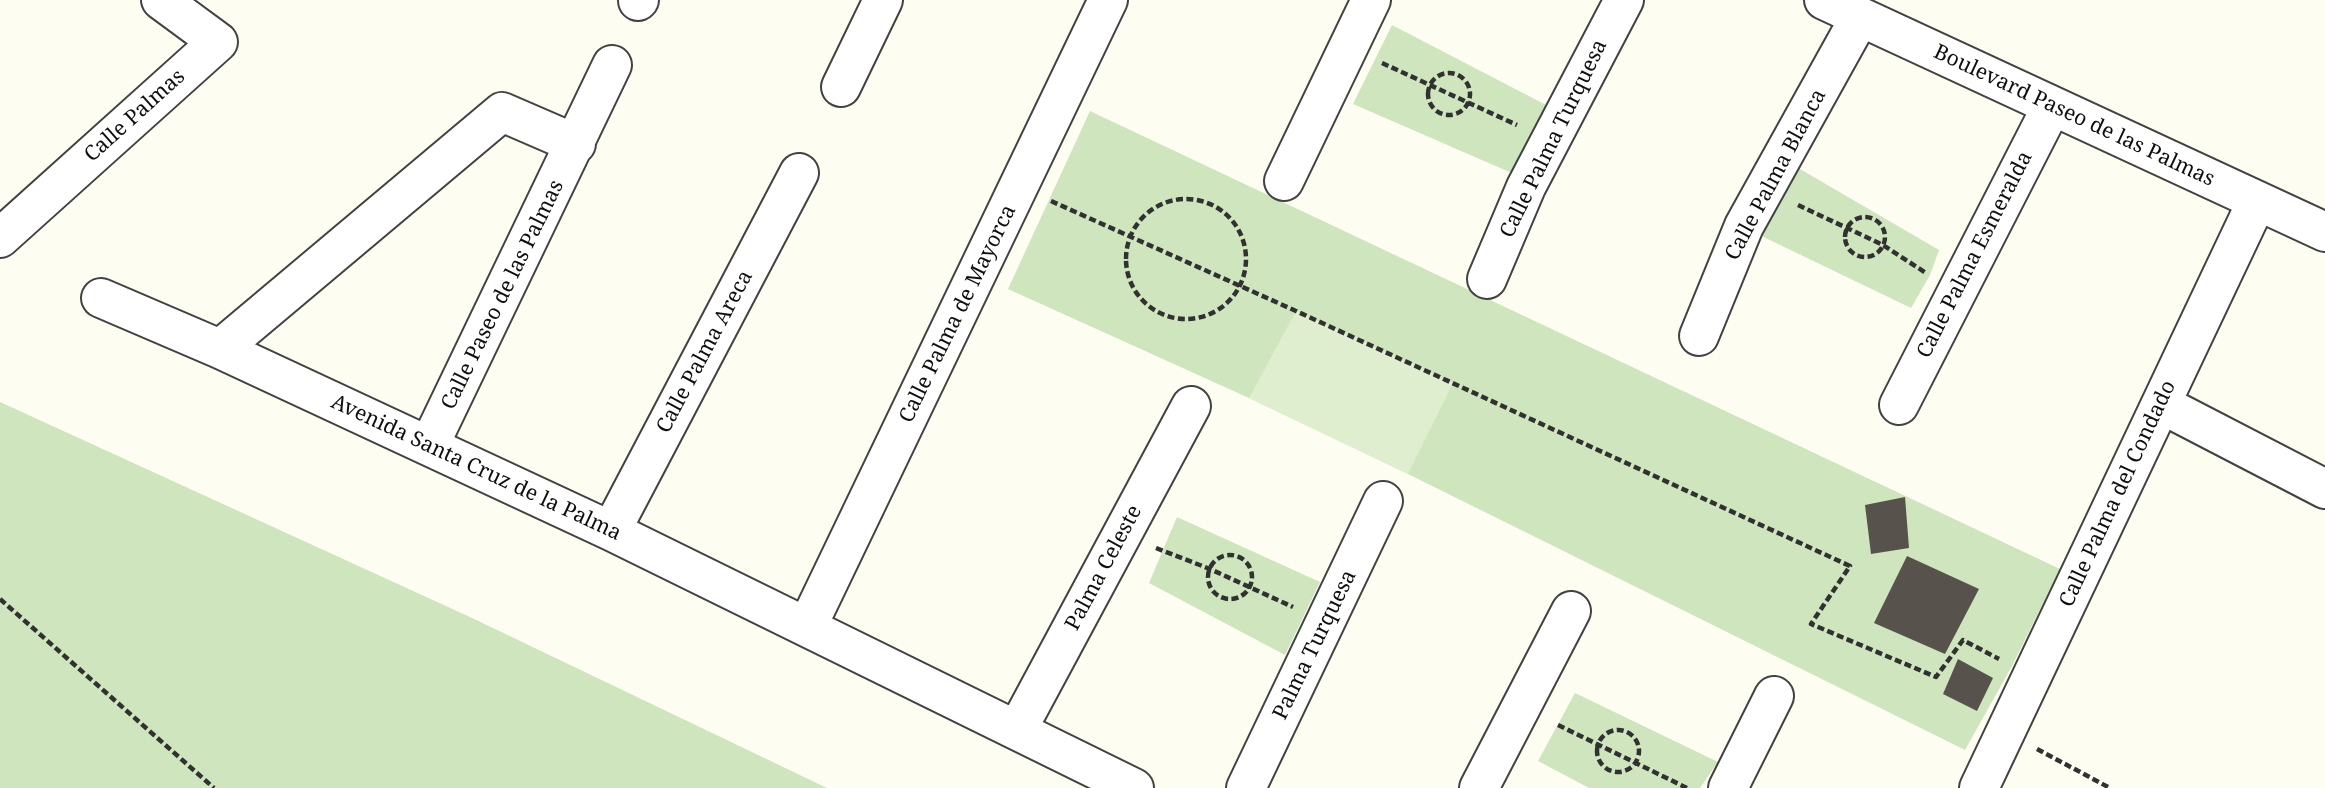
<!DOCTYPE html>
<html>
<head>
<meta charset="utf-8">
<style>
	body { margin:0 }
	canvas { display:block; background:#fefdf2 }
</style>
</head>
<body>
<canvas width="2325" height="788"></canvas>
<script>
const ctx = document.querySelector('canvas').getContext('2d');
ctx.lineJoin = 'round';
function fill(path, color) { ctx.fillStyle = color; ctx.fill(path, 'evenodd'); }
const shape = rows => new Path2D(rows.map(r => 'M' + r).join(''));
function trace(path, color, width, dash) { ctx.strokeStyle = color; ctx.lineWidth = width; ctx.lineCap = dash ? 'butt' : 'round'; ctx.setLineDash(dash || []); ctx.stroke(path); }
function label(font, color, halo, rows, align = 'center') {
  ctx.font = font + ' "Noto Serif",serif'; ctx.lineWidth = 7; ctx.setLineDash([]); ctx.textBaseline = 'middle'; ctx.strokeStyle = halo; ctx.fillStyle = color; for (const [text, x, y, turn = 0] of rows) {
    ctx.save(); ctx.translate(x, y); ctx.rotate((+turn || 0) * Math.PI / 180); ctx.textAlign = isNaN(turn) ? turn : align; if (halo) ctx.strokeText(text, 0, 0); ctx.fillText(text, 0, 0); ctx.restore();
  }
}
fill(shape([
	[1392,25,1550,107,1514,174,1353,104],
	[1090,111,2060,569,2012,666,1965,750,1408,474,1249,398,1008,289],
	[1788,162,1939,250,1930,275,1911,308,1749,230],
	[0,402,470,617,827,788,0,788],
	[1177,517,1320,582,1285,655,1149,583],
	[1575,693,1718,762,1700,788,1589,788,1538,761]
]), '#cee5be');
fill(shape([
	[1296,311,1453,383,1408,474,1249,398]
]), '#dfeecf');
fill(shape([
	[1905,497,1909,548,1871,554,1865,505],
	[1907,556,1979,589,1945,654,1874,623],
	[1958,659,1993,678,1977,711,1943,694]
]), '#57524c');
const minor = shape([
	[1824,0,2325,232],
	[638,1,639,0],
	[841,87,883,0],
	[1284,181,1371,0],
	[0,238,218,42,161,0],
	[1487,279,1526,187,1624,0],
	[101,298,220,349,611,531,1134,788],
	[1699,336,1744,226,1860,17],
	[220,349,502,112,576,144],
	[2161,404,2325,489],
	[1899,405,2052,106],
	[429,446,612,65],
	[611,531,799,173],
	[807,627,1108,0],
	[1017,730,1191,406],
	[1246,788,1383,501],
	[1479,788,1571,611],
	[1728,788,1774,696],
	[1979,788,2257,201]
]);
trace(minor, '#424242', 42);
trace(shape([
	[1382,63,1517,125],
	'1428 94a21 21 0 1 1 42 0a21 21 0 1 1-42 0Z',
	'1126 259a60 60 0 1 1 120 0a60 60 0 1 1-120 0Z',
	[1051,201,1296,311,1850,566,1811,624,1936,677,1963,640,1999,659],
	[1798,205,1883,245,1926,273],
	'1845 237a20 20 0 1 1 40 0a20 20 0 1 1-40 0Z',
	[1156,548,1210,569,1293,607],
	'1208 577a22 22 0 1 1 44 0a22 22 0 1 1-44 0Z',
	[0,599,214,788],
	[1558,725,1687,788],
	'1597 751a21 21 0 1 1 42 0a21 21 0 1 1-42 0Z',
	[2037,749,2110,788]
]), '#313131', 4.5, [7, 3.5]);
trace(minor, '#fff', 38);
label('21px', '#0f0f0f', '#fff', [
	["Calle Palmas",135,116,-42],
	["Boulevard Paseo de las Palmas",2074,116,25],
	["Calle Palma Turquesa",1554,139,-64],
	["Calle Palma Blanca",1776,175,-62],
	["Calle Palma Esmeralda",1975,255,-63],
	["Calle Paseo de las Palmas",503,295,-64],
	["Calle Palma de Mayorca",958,314,-64],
	["Calle Palma Areca",705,352,-62],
	["Avenida Santa Cruz de la Palma",476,468,25],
	["Calle Palma del Condado",2118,494,-65],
	["Palma Celeste",1104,568,-62],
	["Palma Turquesa",1315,645,-64]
]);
</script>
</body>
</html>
